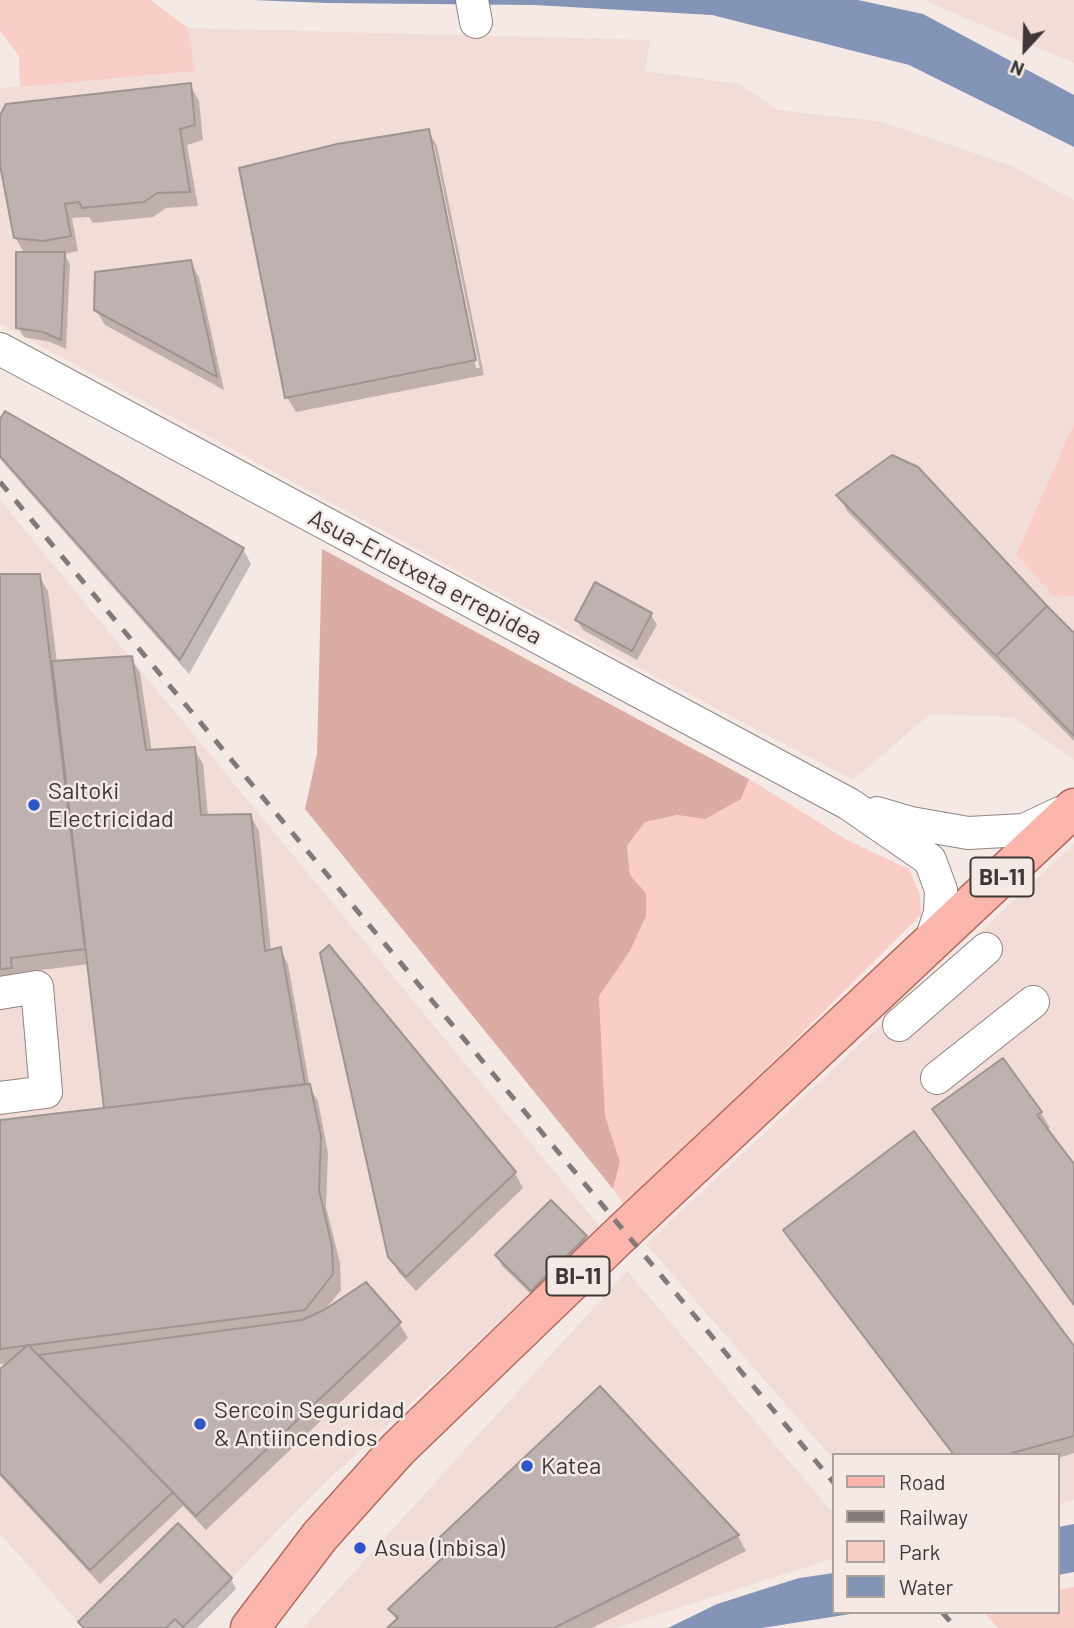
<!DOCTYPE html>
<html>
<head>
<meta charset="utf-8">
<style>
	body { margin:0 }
	#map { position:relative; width:1074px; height:1628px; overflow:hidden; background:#f5e9e6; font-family:Barlow,sans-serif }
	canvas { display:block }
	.legend { position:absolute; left:832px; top:1453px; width:228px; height:161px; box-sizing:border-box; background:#f5e9e6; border:2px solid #aba2a0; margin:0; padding:9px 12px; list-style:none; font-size:21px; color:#3d3837 }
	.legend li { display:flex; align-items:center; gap:14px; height:35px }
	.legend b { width:35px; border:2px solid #aba2a0 }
	.north { position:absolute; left:990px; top:14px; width:70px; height:70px; -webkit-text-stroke:5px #f5e9e6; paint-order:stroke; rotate:202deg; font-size:19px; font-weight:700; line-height:28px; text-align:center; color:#3d3837 }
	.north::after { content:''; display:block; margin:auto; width:24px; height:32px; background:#3d3837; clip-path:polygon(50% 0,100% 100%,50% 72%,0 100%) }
</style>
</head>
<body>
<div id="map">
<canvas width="1074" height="1628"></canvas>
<ul class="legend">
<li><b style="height:9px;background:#fab6ac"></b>Road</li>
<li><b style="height:9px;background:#827a79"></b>Railway</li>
<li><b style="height:19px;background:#f9cec6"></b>Park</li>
<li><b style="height:19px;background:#8394b7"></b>Water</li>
</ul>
<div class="north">N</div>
</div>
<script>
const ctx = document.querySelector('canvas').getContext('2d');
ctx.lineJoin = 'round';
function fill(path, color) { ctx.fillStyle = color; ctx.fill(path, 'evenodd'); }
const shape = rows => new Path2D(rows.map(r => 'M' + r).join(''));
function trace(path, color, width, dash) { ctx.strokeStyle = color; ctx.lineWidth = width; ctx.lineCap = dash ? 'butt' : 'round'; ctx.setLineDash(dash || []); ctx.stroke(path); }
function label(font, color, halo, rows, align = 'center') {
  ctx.font = font + ' Barlow,sans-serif'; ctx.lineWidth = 5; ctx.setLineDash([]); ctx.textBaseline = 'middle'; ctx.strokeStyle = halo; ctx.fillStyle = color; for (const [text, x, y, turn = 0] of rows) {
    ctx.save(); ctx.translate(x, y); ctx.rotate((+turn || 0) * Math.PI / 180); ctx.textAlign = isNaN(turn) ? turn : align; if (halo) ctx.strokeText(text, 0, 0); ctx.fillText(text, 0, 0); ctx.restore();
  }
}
fill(shape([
	[925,0,1074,0,1074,63,946,10],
	[188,28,650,40,645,71,740,84,777,110,879,121,1012,166,1074,200,1074,423,1016,553,1054,597,1074,596,1074,760,1013,717,930,714,853,780,582,638,0,324,0,88,195,71],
	[0,500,601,1228,312,1495,232,1578,177,1523,78,1622,0,1534],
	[1074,844,1074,1500,1058,1504,1058,1455,834,1455,834,1460,646,1244],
	[627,1271,834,1514,834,1558,616,1628,303,1628]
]), '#f1dcd8');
fill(shape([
	[0,0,150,0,188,28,195,71,20,87,19,56,0,30],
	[1074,423,1074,596,1054,597,1016,554],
	[749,779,847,840,909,869,920,895,921,915,625,1208,613,1189,620,1162,605,1115,599,996,630,951,646,893,630,875,627,846,645,822,677,815,705,818,741,799],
	[1074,1587,1074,1628,998,1628,984,1612,1058,1612,1058,1590]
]), '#f9cec6');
fill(shape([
	[322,549,749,779,741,799,705,819,677,815,645,822,627,846,630,875,646,893,646,916,630,951,599,996,605,1115,620,1162,613,1189,305,809,317,754]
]), '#dbaca4');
fill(shape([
	[252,0,858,0,923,14,1074,95,1074,147,909,65,712,15,534,5,327,3],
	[1074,1524,1074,1572,1058,1575,1058,1527],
	[834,1573,834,1612,863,1612,762,1628,668,1628,717,1604,799,1578]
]), '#8394b7');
fill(shape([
	[190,85,199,101,203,140,187,145,198,206,166,208,153,217,93,223,89,217,72,218,78,251,64,254,70,264,66,349,50,342,24,337,18,327,25,254,15,237,0,155,0,118],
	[428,131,437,146,484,375,296,412,287,397],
	[430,145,434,145,480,368,476,368],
	[190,262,199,277,224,390,105,325,96,310],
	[0,423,243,549,251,564,189,674,0,459],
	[839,496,1074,635,1074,741,847,511],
	[0,576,39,576,48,591,57,663,131,658,140,673,152,752,194,749,203,764,208,816,250,815,259,831,271,951,280,949,288,964,310,1088,318,1101,328,1153,326,1207,340,1263,341,1290,324,1311,399,1323,408,1338,206,1530,183,1506,100,1584,0,1476,0,1372,10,1363,0,1364,0,1122,106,1109,89,964,18,973,20,983,0,985],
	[651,615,657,625,637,660,583,630,577,620],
	[1003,1061,1041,1113,1050,1128,1046,1130,1074,1167,1074,1306,935,1110],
	[515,1173,523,1188,416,1291,399,1273,390,1257],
	[786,1231,1074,1349,1074,1453,1058,1458,1058,1455,953,1455,794,1246],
	[585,1237,591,1247,537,1300,502,1266,497,1256],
	[600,1388,738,1536,746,1551,592,1628,390,1628,397,1621,391,1610,451,1552,442,1537],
	[231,1579,236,1589,197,1628,84,1628,81,1622]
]), '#0003');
const building = shape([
	[191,83,195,125,180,129,190,192,157,193,144,202,82,208,79,202,65,204,71,236,43,241,14,238,0,165,0,115,6,104,191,83],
	[429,129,476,360,285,398,239,168,337,144,429,129],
	[16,252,65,252,61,340,43,332,16,328,16,252],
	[191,260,217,377,94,310,95,272,191,260],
	[5,411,244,548,180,660,0,456,0,419,5,411],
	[892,455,918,467,1047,606,996,656,836,495,892,455],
	[0,574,40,574,85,949,11,958,12,968,0,969,0,574],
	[595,582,652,613,632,651,575,620,595,582],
	[1047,606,1074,633,1074,736,996,656,1047,606],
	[132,656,146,750,195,747,201,815,251,814,265,951,281,947,305,1084,104,1108,52,661,132,656],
	[329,945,516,1172,406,1277,388,1257,320,953,329,945],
	[1003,1058,1042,1112,1037,1115,1074,1164,1074,1305,932,1109,1003,1058],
	[310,1084,321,1136,319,1190,332,1246,333,1274,305,1310,0,1349,0,1120,310,1084],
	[914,1131,1074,1346,1074,1436,1005,1455,954,1455,783,1230,914,1131],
	[551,1200,587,1236,531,1291,495,1255,551,1200],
	[366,1282,401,1322,196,1516,39,1355,302,1320,324,1310,366,1282],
	[28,1345,173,1492,90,1570,0,1473,0,1369,28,1345],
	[600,1386,739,1535,554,1628,387,1628,398,1618,388,1609,451,1550,440,1537,600,1386],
	[178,1523,232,1578,183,1627,175,1619,166,1628,84,1628,78,1622,178,1523]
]);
fill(building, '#beb2b0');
trace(building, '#a09492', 2);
const minor = shape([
	[472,0,476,22],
	[0,349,849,804,930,860,941,890,940,913,929,946],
	[877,813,911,823,968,833,1024,830,1060,813],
	[0,993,37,987,46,1092,0,1098],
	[899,1025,986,949],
	[937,1078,1033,1002]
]);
const major = shape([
	[250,1628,320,1536,398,1449,624,1231,1074,808]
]);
trace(minor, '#8f8482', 34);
trace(major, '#b56a5f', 41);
trace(minor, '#fff', 32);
trace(major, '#fab6ac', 38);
trace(shape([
	[0,482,834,1483],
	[942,1612,956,1628]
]), '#827a79', 5, [12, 12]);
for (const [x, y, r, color] of [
	[34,805,7,"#2d57c7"],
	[200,1424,7,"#2d57c7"],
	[527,1466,7,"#2d57c7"],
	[360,1548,7,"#2d57c7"]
]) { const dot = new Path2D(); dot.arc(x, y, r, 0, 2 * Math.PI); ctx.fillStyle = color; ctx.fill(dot); trace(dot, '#f5e9e6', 2.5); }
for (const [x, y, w] of [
	[1002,877,63],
	[578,1276,63]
]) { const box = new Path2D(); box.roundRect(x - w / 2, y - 19.5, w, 39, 5); ctx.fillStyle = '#f5e9e6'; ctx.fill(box); trace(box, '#3d3837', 2); }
label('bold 23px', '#3d3837', null, [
	["BI-11",1002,877],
	["BI-11",578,1276]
]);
label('24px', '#3d3837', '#f5e9e6', [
	["Asua-Erletxeta errepidea",425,577,28]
]);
label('24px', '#3d3837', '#f5e9e6', [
	["Saltoki",48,791],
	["Electricidad",48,819],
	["Sercoin Seguridad",214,1410],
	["& Antiincendios",214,1438],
	["Katea",541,1466],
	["Asua (Inbisa)",374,1548]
], 'left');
</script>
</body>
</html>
